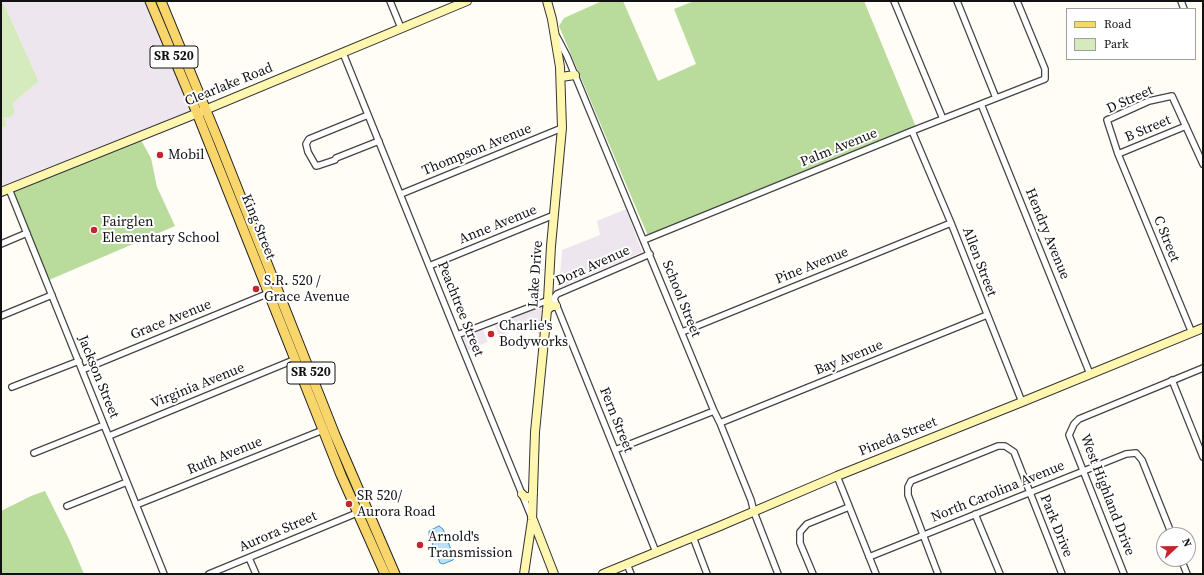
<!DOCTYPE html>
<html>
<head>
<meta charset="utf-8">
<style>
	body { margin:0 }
	#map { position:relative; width:1204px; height:575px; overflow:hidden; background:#fffdf5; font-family:"Source Serif 4",serif }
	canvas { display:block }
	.frame { position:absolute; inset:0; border:2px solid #111; pointer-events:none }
	.legend { position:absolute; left:1066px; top:8px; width:130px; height:52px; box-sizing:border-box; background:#fff; border:1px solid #a0a0a0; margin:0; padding:5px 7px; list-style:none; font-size:12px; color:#111 }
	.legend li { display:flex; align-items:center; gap:8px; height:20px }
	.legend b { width:20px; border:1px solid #a0a0a0 }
	.north { position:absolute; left:1156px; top:527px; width:40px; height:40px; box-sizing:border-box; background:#fff; border:1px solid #a0a0a0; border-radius:50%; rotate:68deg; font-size:11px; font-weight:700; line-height:16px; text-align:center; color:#111 }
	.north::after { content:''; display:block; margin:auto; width:14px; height:18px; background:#c4262e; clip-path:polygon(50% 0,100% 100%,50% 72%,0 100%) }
</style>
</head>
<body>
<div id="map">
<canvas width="1204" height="575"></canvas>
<div class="frame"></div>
<ul class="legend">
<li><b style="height:5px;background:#f9d66b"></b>Road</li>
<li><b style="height:11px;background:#d5ebbd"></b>Park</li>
</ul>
<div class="north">N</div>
</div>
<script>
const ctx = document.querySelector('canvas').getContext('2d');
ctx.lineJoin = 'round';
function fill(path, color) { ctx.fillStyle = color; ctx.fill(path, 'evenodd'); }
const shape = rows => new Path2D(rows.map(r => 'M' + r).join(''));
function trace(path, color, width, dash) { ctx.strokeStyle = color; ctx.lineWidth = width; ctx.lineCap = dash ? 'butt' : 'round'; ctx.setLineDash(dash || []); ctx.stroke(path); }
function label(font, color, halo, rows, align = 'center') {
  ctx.font = font + ' "Source Serif 4",serif'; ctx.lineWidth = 4; ctx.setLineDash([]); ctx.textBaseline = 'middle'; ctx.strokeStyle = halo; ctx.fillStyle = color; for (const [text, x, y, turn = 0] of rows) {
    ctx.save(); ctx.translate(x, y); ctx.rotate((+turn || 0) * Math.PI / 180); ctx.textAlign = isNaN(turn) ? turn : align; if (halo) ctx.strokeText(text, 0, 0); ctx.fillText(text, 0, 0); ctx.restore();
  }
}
fill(shape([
	[2,1,146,1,191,113,1,189,1,128,7,126,3,117,12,104,33,86,39,82,5,6],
	[626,209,642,252,559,288,562,250,600,235,597,221],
	[543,305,541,336,537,333,535,326,535,320,534,318,514,327,513,329,499,336,495,325],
	[483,329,488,342,468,350,463,337]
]), '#eee6ef');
fill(shape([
	[1,1,5,6,39,82,33,86,12,104,15,111,11,117,4,117,7,126,1,128]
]), '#d5ebbd');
fill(shape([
	[602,1,623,1,658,81,696,64,674,9,694,1,864,1,916,127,648,236,559,26,564,18],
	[141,140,151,158,157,187,175,226,49,280,12,190],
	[45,491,69,539,84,574,1,574,1,511,31,496]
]), '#b9dc9c');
const water = shape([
	[439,526,443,529,454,557,453,560,443,564,440,563,429,535,429,531,439,526]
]);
fill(water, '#b9e0f7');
trace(water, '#3f96cf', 1);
const street = shape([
	[390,1,401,28],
	[894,1,943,119],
	[957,1,996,98],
	[1181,1,1184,9],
	[557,37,567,56,714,411,720,423,751,500,754,512,778,574],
	[343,53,457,335,531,516],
	[981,104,1090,374],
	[368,115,309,139,306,144,308,152,316,166,320,165,335,160,336,158,379,141],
	[912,131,951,223,1022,402],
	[1118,154,1186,126],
	[9,189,164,574],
	[401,194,562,128],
	[644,240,912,131,1045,79,1045,69,1017,1],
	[1,244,27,233],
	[429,266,554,215],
	[554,298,556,304,656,552],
	[1,316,52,295],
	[682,332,951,223],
	[1192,333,1118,154,1107,120,1149,101,1172,96,1203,164],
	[457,335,554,298,557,294,650,254],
	[82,370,269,293],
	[1172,380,1203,457],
	[12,387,79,361],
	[720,423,987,315],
	[109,436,296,359],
	[615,450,714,411],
	[34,453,104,425],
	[837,476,876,574],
	[136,505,323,430],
	[67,506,127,482],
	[975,514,1000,574],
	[693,537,707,574],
	[869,557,1126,454,1136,453,1142,460,1172,535],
	[249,558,256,574],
	[1181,559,1187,574],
	[627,564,631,574],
	[209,574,357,513],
	[813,574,800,543,800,532,807,524,849,507],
	[938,574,908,495,908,487,911,481,998,446,1005,446,1014,452,1062,574],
	[1124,574,1069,435,1074,424,1079,419,1203,368]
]);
const secondary = shape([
	[561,77,575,75],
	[1,192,188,117,467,1],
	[547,310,552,306,556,306],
	[522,494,525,497,531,497,533,493],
	[533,520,554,574],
	[524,574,532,520,535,432,548,300,551,246,562,128,560,67,552,19,547,1],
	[603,574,720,526,837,476,1022,402,1203,328]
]);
const primary = shape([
	[150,1,197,113,341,475,385,574],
	[161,1,219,142,335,435,395,574]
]);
trace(street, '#444', 8);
trace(secondary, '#333', 10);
trace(primary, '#222', 11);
trace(street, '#fff', 5.5);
trace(secondary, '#fff6b0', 8);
trace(primary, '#f9d66b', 9);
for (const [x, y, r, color] of [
	[160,155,4,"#c4262e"],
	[94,230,4,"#c4262e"],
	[256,289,4,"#c4262e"],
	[491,334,4,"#c4262e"],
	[349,504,4,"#c4262e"],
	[420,545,4,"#c4262e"]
]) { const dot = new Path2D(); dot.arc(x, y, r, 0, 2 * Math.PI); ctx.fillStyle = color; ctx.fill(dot); trace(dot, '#fff', 1.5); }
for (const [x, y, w] of [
	[174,57,48],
	[311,373,48]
]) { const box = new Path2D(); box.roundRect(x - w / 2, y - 11, w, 22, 3); ctx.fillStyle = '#fff'; ctx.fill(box); trace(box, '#111', 1); }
label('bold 13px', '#111', null, [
	["SR 520",174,57],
	["SR 520",311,373]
]);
label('14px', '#111', '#fff', [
	["Clearlake Road",229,85,-22],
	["D Street",1130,100,-24],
	["B Street",1148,129,-23],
	["Palm Avenue",839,148,-22],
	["Thompson Avenue",477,150,-22],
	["Anne Avenue",498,225,-22],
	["King Street",258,227,68],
	["Hendry Avenue",1047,234,68],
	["C Street",1166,239,68],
	["Allen Street",979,262,69],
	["Dora Avenue",593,266,-24],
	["Pine Avenue",812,266,-22],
	["Lake Drive",536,274,-86],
	["School Street",681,299,68],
	["Peachtree Street",460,309,68],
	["Grace Avenue",171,320,-22],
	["Bay Avenue",849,358,-22],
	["Jackson Street",98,377,68],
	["Virginia Avenue",198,386,-22],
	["Fern Street",616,420,68],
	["Pineda Street",898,437,-22],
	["Ruth Avenue",225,456,-22],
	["North Carolina Avenue",998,492,-22],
	["West Highland Drive",1107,495,69],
	["Park Drive",1056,526,68],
	["Aurora Street",278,532,-23]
]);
label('14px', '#111', '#fff', [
	["Mobil",168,155],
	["Fairglen",102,222],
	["Elementary School",102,238],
	["S.R. 520 /",264,281],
	["Grace Avenue",264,297],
	["Charlie's",499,326],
	["Bodyworks",499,342],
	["SR 520/",357,496],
	["Aurora Road",357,512],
	["Arnold's",428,537],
	["Transmission",428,553]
], 'left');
</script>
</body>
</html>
